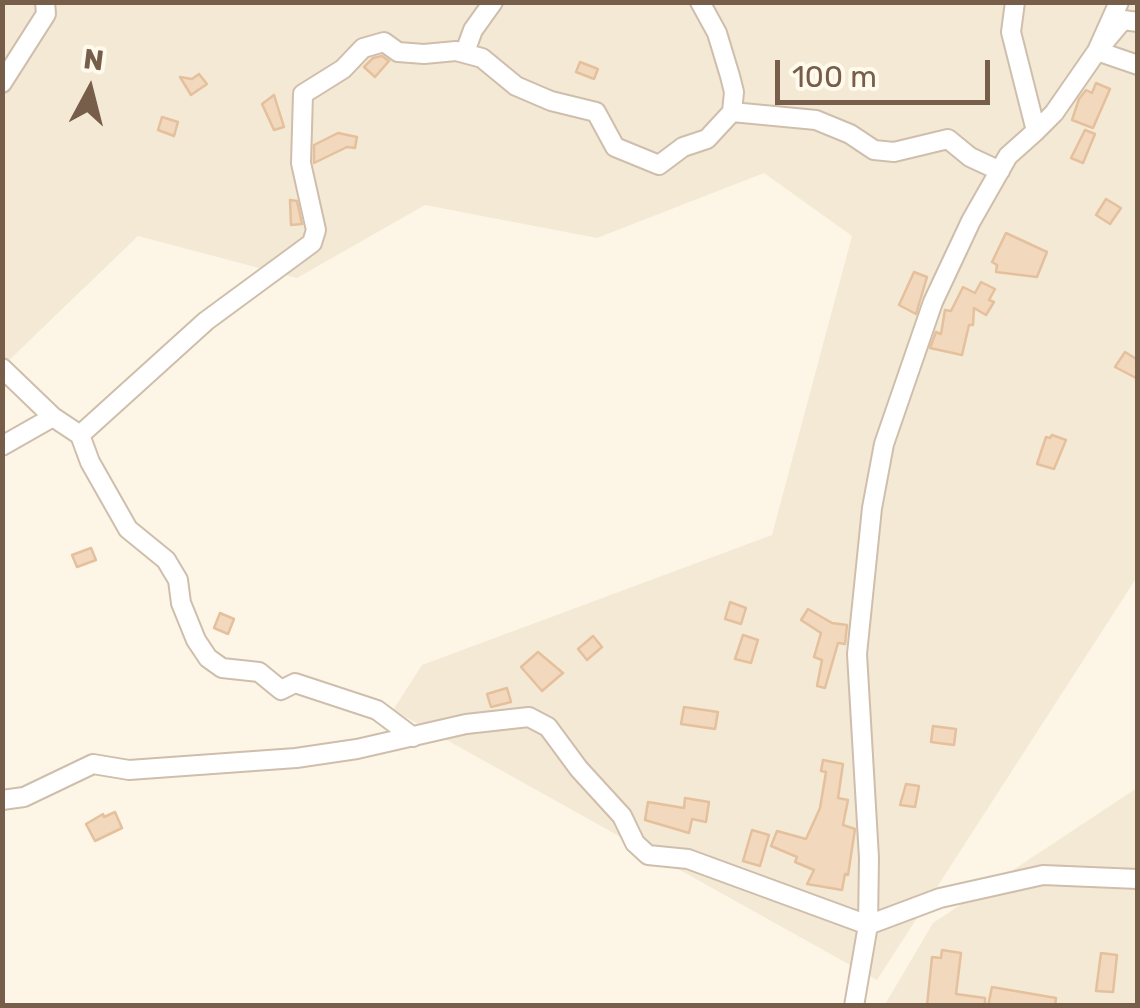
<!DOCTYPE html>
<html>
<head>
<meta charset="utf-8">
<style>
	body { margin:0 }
	#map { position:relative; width:1140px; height:1008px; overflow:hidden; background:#fdf6e6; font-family:Rubik,sans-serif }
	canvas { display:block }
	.frame { position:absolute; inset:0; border:5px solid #765e4a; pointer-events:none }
	.north { position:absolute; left:40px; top:40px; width:100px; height:100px; -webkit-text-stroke:8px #fffaec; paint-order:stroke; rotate:7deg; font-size:28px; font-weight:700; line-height:40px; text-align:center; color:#765e4a }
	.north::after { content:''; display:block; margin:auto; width:35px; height:45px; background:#765e4a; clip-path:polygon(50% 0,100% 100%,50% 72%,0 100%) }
	.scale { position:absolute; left:775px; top:60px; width:215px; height:45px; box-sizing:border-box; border:5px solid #765e4a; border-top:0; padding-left:12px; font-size:30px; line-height:35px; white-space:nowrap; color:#765e4a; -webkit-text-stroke:8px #fffaec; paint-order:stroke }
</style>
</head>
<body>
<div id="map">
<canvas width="1140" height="1008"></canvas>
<div class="frame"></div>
<div class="north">N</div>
<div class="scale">100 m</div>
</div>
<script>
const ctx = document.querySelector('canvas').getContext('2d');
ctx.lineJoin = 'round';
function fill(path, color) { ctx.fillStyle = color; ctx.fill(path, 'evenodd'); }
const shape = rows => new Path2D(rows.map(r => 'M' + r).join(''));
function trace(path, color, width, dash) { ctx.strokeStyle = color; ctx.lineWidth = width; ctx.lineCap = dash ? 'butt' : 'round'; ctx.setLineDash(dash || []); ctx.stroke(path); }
fill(shape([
	[3,3,1137,3,1137,577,877,980,393,710,422,665,772,535,852,236,764,173,597,238,425,205,297,278,138,236,3,366],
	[1137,788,1137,1005,884,1006,933,923]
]), '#f4e9d4');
const building = shape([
	[382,56,389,61,375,77,364,67,373,58,382,56],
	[580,62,598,69,594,79,576,72,580,62],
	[199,74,207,84,191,95,180,77,192,79,199,74],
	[1096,83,1110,89,1093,128,1072,120,1079,99,1086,90,1092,93,1096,83],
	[274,95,284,127,274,130,262,104,274,95],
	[162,117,178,122,174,136,158,130,162,117],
	[1085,130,1095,134,1083,163,1071,158,1085,130],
	[338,133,357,137,355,148,347,147,314,163,314,145,338,133],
	[1106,199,1121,208,1110,224,1096,215,1106,199],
	[290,200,297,201,302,224,291,225,290,200],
	[1006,233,1047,252,1037,277,996,272,997,265,992,262,1006,233],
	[914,272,927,277,916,314,899,305,914,272],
	[981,282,995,289,989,300,994,302,986,315,974,308,973,325,969,325,962,355,930,348,936,332,941,334,945,310,951,311,963,287,975,293,981,282],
	[1125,352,1138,360,1138,379,1115,367,1125,352],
	[1052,435,1066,440,1054,469,1037,464,1046,437,1050,438,1052,435],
	[91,548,96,560,77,567,72,555,91,548],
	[730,602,746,608,741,624,725,619,730,602],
	[808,609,832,623,847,625,845,644,838,643,825,688,817,686,822,660,814,657,821,633,801,620,808,609],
	[220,613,234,619,228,634,214,628,220,613],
	[743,635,758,640,751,663,735,659,743,635],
	[593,636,602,647,587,660,578,649,593,636],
	[538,652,563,673,542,691,521,667,538,652],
	[507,688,511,702,491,707,487,694,507,688],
	[684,707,718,712,715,729,681,724,684,707],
	[933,726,956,729,954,745,931,742,933,726],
	[823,760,843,764,838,798,848,800,843,825,855,829,848,875,845,874,842,890,807,884,814,870,795,862,797,857,771,846,777,831,806,839,820,808,826,772,821,771,823,760],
	[906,784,919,786,915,807,900,805,906,784],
	[685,798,709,802,706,822,692,819,689,833,645,820,648,802,684,808,685,798],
	[115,812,122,828,95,841,86,824,103,814,104,817,115,812],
	[752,830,769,835,760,866,743,861,752,830],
	[942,950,961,953,956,994,985,998,985,1006,927,1006,932,957,941,958,942,950],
	[1101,953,1117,955,1113,992,1096,991,1101,953],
	[992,987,1056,998,1055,1006,988,1006,992,987]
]);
fill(building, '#f2d8bd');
trace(building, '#e5c09d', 2.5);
const minor = shape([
	[700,2,717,33,730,76,734,92,732,112,816,120,850,134,874,150,894,152,948,139,970,157,1000,171],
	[1138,22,1123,20,1097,51,1138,65],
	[465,52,473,30,493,2],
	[2,83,46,14,45,2],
	[1036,131,1054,113,1097,51,1119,2],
	[2,368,53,417,80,435],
	[2,446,53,417],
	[413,737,377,710,295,683,281,690,259,672,222,668,208,658,196,640,181,603,178,580,166,560,128,529,90,462,80,435,206,321,312,243,316,230,301,163,303,94,343,69,363,48,384,42,398,52,424,54,456,51,482,58,516,86,551,101,596,112,615,147,659,165,683,147,707,139,732,112],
	[2,800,24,797,93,764,129,770,296,758,357,749,466,724,529,717,548,727,579,769,622,816,635,843,648,855,688,859,868,925,940,898,1043,875,1138,879],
	[854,1006,868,925,869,858,857,654,872,508,884,444,933,302,971,221,1008,156,1036,131,1011,32,1015,2]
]);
trace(minor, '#cfbeac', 22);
trace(minor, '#fff', 18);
</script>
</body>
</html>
